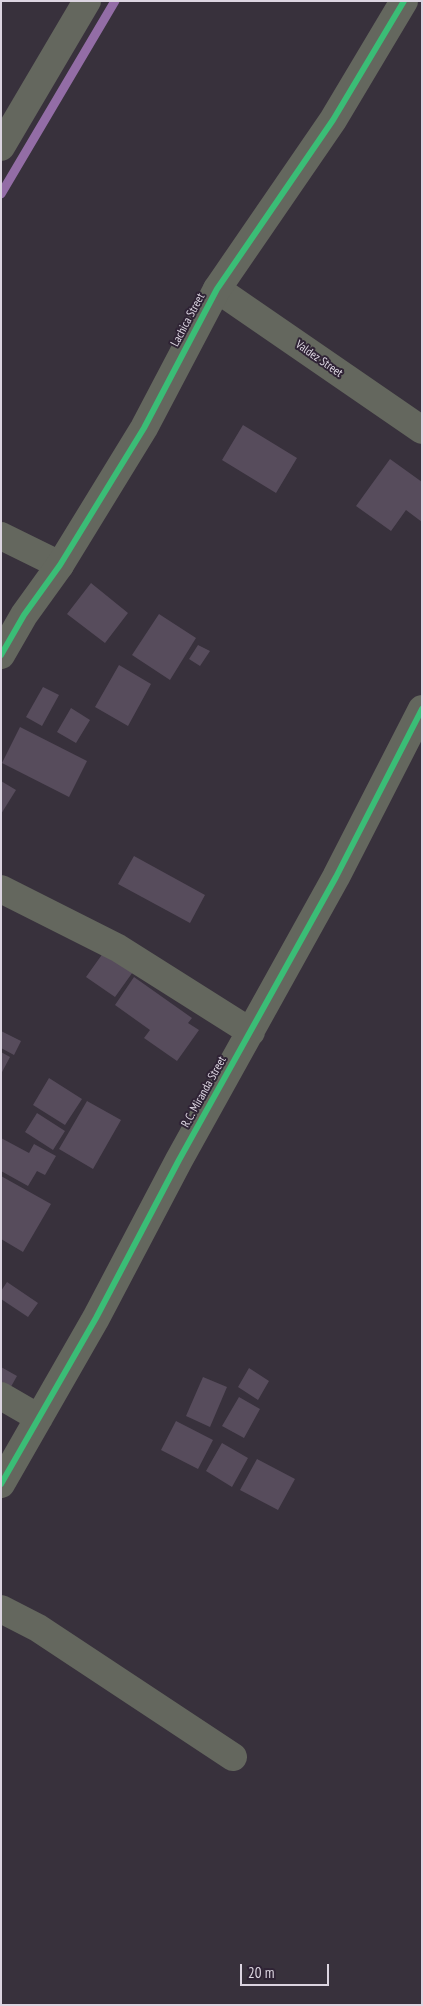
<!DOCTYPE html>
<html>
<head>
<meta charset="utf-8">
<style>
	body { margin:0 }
	#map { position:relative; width:423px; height:2006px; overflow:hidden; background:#38313c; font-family:"PT Sans Narrow",sans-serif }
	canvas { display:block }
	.frame { position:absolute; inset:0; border:2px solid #dcd5e1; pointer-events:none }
	.scale { position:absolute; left:240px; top:1964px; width:89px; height:22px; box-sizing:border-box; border:2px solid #dcd5e1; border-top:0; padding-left:6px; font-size:15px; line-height:18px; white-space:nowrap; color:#dcd5e1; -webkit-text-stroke:4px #2f2335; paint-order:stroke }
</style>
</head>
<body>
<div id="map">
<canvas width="423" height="2006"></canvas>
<div class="frame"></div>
<div class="scale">20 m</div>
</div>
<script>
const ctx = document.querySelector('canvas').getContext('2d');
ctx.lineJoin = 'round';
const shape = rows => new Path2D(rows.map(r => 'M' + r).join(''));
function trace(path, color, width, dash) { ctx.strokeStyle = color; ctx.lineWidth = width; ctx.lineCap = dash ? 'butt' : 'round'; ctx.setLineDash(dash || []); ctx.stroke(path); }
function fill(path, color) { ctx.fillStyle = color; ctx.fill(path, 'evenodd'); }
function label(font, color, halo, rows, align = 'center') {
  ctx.font = font + ' "PT Sans Narrow",sans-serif'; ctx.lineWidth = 4; ctx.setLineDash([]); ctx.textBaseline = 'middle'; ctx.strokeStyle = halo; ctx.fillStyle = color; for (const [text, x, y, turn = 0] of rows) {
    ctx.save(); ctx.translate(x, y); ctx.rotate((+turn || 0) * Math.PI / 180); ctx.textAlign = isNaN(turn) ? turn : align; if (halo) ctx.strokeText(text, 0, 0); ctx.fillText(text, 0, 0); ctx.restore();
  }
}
trace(shape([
	[1,194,115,1]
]), '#936da6', 9);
fill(shape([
	[243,425,297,458,276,493,222,460],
	[390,459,422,482,422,522,406,510,391,531,356,506],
	[91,583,128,613,105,643,67,614],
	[159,614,196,638,170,680,132,655],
	[198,645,210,651,200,666,189,659],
	[119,665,151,684,128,726,95,707],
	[43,687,59,695,42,726,26,717],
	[71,708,90,720,76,743,57,732],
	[20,727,87,761,69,797,2,763],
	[1,781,16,790,1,814],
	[134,856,205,895,190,923,118,884],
	[106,949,135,969,115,997,86,977],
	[134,977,192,1018,188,1023,199,1030,177,1061,144,1038,150,1030,115,1005],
	[1,1031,21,1041,14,1055,1,1048],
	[1,1052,10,1057,1,1074],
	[49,1078,82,1099,65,1125,33,1105],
	[87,1101,121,1120,93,1169,59,1149],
	[37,1113,65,1131,53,1150,25,1132],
	[1,1138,29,1153,34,1144,56,1156,45,1175,37,1171,28,1186,1,1171],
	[1,1176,51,1204,23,1252,1,1239],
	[7,1282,38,1303,28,1317,1,1299,1,1291],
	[1,1367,17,1376,8,1392,1,1388],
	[249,1368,269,1381,258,1400,238,1387],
	[203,1377,227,1387,210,1427,186,1416],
	[239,1397,260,1409,244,1438,222,1426],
	[176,1421,213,1440,198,1469,161,1450],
	[222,1443,248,1458,232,1487,206,1471],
	[257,1459,295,1479,278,1510,240,1490]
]), '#574c5c');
trace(shape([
	[1,147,87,1],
	[217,289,422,430],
	[1,536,60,565],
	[1,889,118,948,251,1032],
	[1,1396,39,1418],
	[1,1484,96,1318,179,1160,336,877,422,709],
	[1,1609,38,1628,233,1757]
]), '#64675e', 28);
trace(shape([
	[1,655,24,615,60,565,144,428,217,289,333,120,404,1]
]), '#64675e', 28);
trace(shape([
	[1,655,24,615,60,565,144,428,217,289,333,120,404,1],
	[1,1484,96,1318,179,1160,336,877,422,709]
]), '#3abd76', 6);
label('12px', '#dcd5e1', '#2f2335', [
	["Lachica Street",188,320,-62],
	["Valdez Street",319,359,35],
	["R.C. Miranda Street",204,1092,-61]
]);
</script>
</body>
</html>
